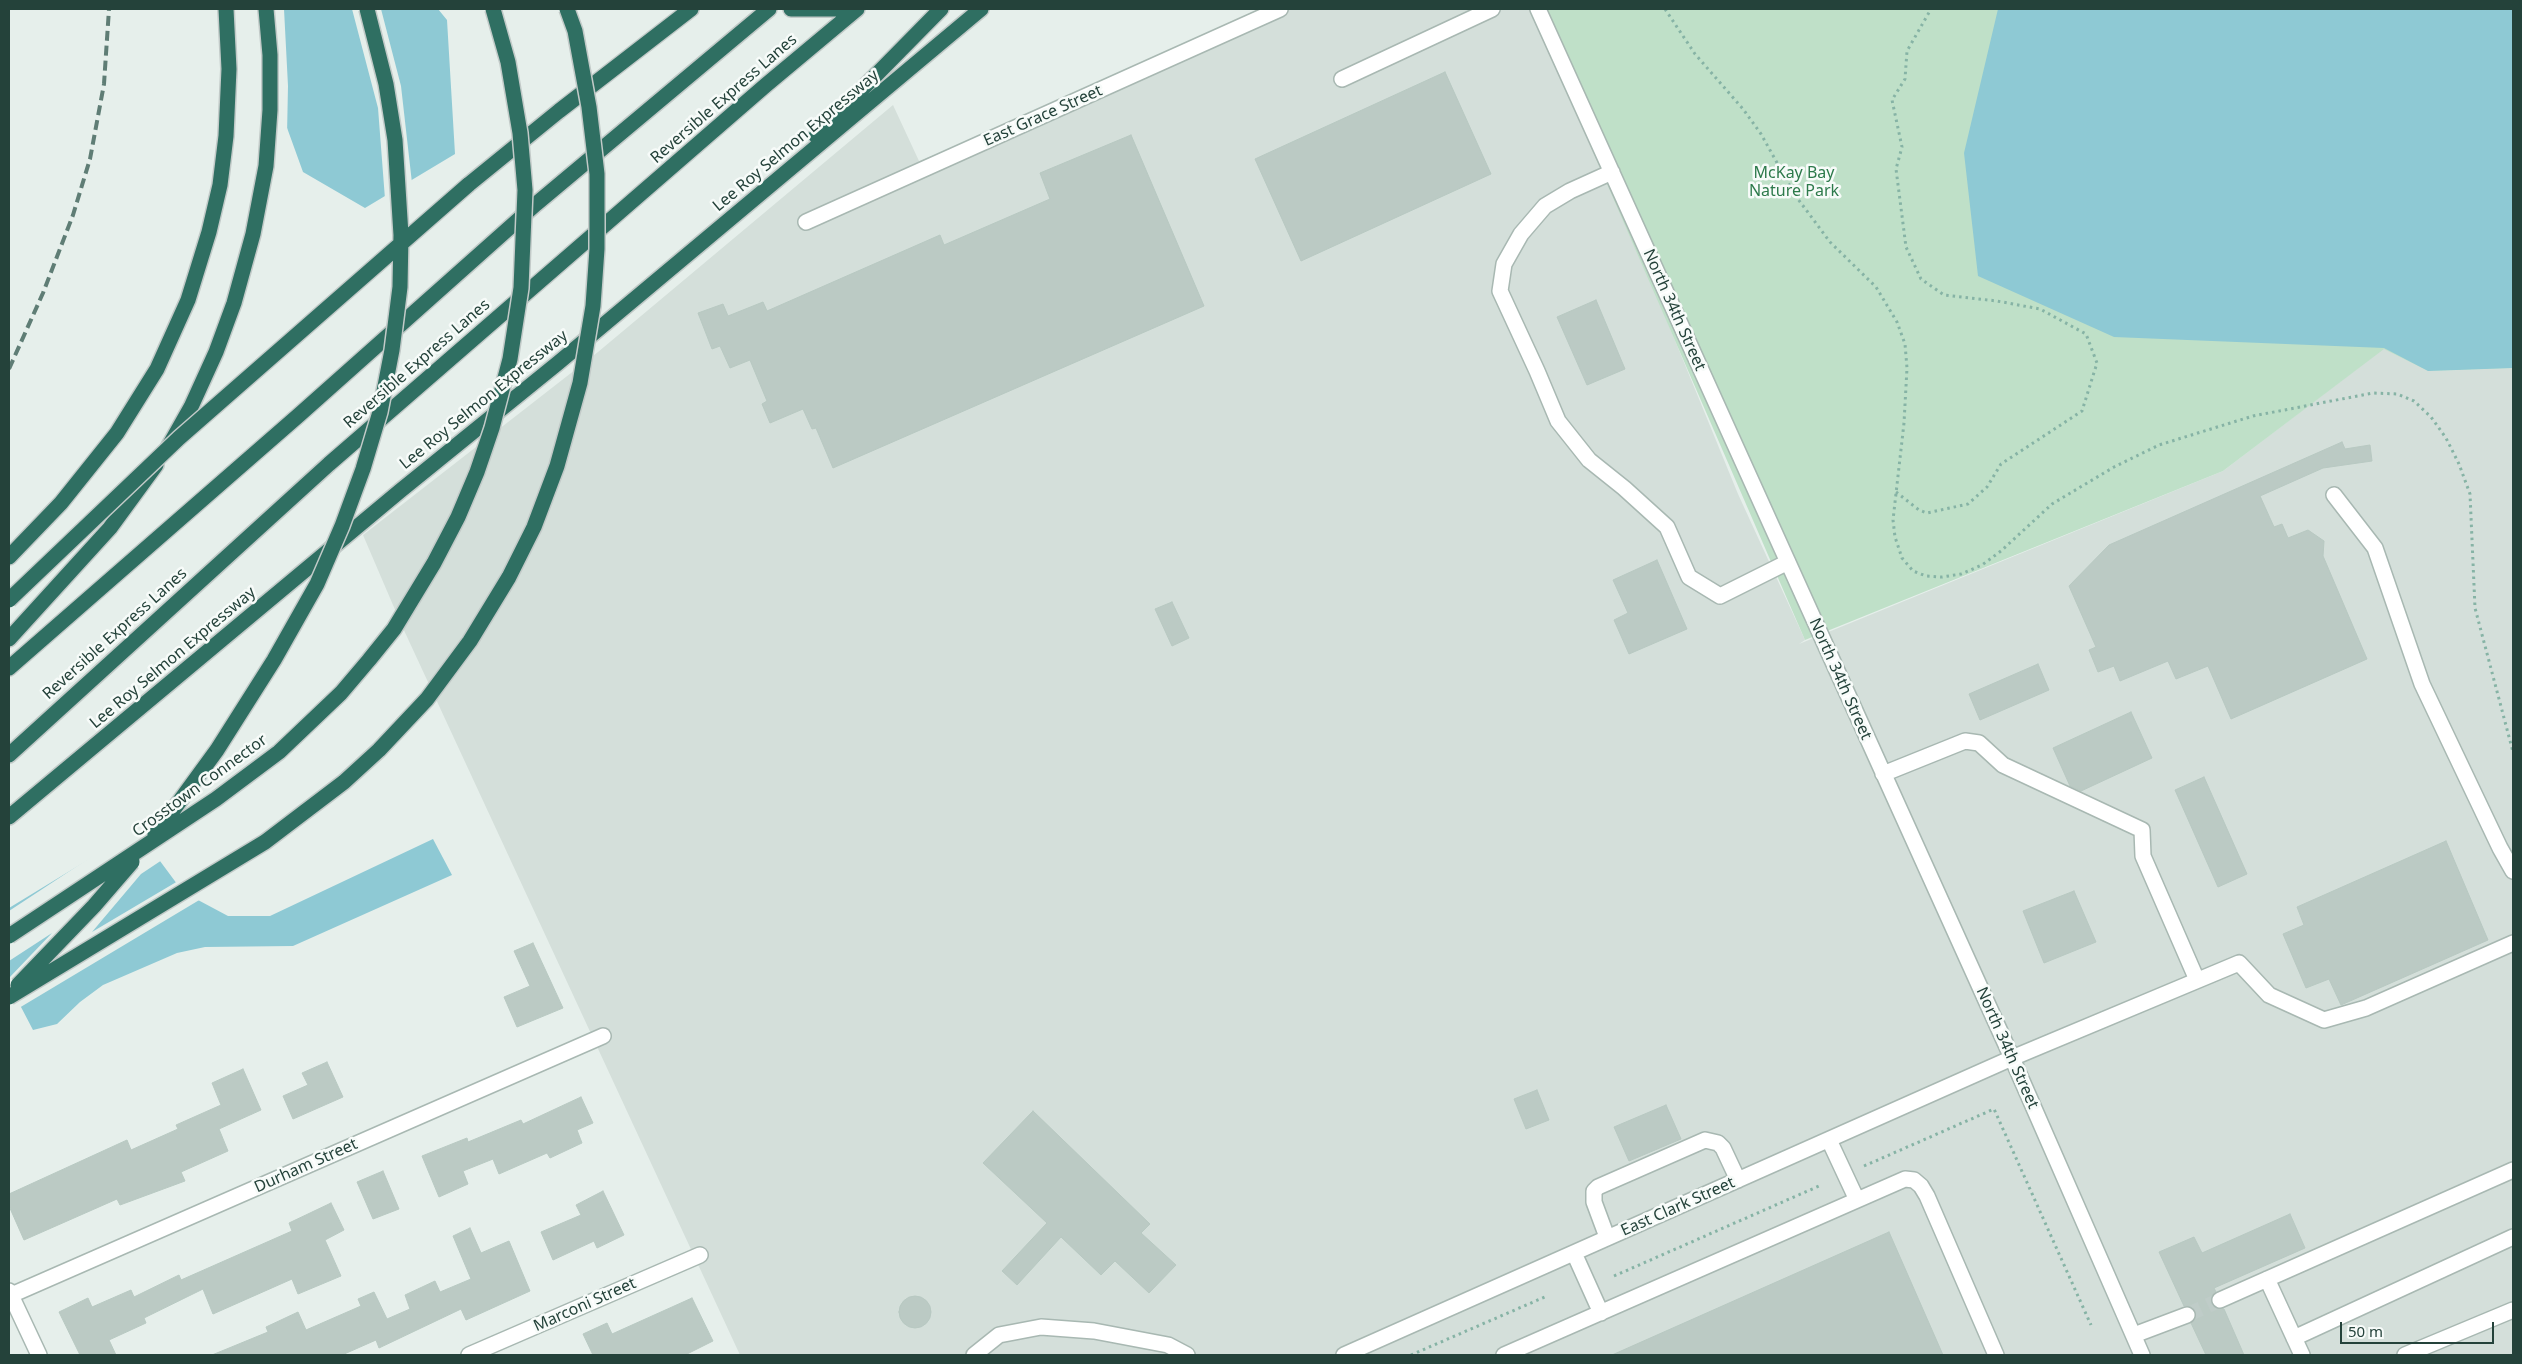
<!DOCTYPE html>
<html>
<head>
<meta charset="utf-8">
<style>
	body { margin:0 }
	#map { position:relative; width:2522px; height:1364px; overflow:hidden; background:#e6efeb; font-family:"Noto Sans",sans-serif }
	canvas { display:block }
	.frame { position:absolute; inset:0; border:10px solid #24423a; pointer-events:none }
	.scale { position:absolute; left:2340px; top:1322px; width:154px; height:22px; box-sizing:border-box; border:2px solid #24423a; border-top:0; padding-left:6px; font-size:15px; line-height:18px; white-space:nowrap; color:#24423a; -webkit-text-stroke:4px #f7fbf9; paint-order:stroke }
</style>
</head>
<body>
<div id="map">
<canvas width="2522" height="1364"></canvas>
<div class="frame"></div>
<div class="scale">50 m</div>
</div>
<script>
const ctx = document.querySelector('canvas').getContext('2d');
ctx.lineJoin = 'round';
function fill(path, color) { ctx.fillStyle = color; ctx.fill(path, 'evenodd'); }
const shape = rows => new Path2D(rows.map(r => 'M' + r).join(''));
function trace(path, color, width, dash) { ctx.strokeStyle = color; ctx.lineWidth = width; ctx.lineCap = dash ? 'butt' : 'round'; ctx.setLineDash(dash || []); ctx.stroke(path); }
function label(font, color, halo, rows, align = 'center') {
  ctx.font = font + ' "Noto Sans",sans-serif'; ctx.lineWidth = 5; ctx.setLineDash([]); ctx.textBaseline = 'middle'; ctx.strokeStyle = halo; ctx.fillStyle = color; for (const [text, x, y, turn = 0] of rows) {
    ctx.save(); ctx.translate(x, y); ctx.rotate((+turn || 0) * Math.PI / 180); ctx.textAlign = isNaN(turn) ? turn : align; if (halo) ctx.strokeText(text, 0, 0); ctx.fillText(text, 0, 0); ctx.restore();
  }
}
fill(shape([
	[1291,9,1539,9,1738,494,1805,640,1799,644,2223,471,2384,348,2428,371,2513,368,2513,1355,740,1355,402,626,363,535,598,352,893,105,919,161,1210,46]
]), '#d4dfda');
fill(shape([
	[1531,9,2513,9,2513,368,2428,371,2384,349,2223,471,1805,640]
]), '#bfe0c8');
fill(shape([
	[281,9,438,9,447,20,455,154,365,208,303,172,286,125],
	[1998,9,2513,9,2513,368,2428,371,2384,348,2114,337,1978,276,1964,153],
	[137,830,183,892,228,916,270,916,433,839,452,875,293,946,205,947,177,953,103,985,80,1002,57,1024,33,1030,9,984,9,908]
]), '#8ec9d4');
fill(shape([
	[278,9,284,9,288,86,287,135,284,125],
	[352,9,381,9,401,86,412,183,385,199,378,108],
	[135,828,139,829,162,860,141,874,92,932,178,881,185,890,201,899,19,1008,9,989,9,978,52,933,9,961,9,911]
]), '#e6efeb');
const building = shape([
	[1445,72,1491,174,1301,261,1255,159,1445,72],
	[1131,135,1204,306,833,468,816,428,812,429,803,409,770,423,762,404,767,401,750,360,730,368,720,346,712,349,698,313,723,304,728,316,763,302,767,311,940,235,944,245,1050,199,1040,173,1131,135],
	[1596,300,1625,369,1587,385,1557,317,1596,300],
	[2342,442,2345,449,2370,445,2372,461,2323,468,2260,496,2274,527,2282,524,2288,538,2308,530,2324,541,2323,556,2367,659,2231,719,2208,666,2176,679,2168,661,2120,681,2114,666,2098,672,2089,650,2096,647,2069,586,2109,545,2342,442],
	[1657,560,1687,629,1629,654,1614,620,1628,613,1613,580,1657,560],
	[1172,602,1189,638,1172,646,1155,609,1172,602],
	[2038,664,2049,690,1980,720,1969,694,2038,664],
	[2131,712,2152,758,2081,791,2070,786,2053,748,2131,712],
	[2204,777,2247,874,2218,887,2175,790,2204,777],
	[2446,841,2488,940,2341,1005,2329,979,2306,988,2283,934,2304,925,2297,907,2446,841],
	[2074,891,2096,942,2044,963,2023,911,2074,891],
	[533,943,563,1008,517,1027,504,997,530,986,514,951,533,943],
	[327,1062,343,1097,293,1119,283,1096,308,1085,302,1073,327,1062],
	[243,1069,261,1110,219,1129,228,1151,181,1172,185,1181,120,1205,117,1199,24,1240,9,1206,9,1194,127,1140,131,1150,178,1129,176,1125,221,1105,212,1083,243,1069],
	[1537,1090,1549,1120,1526,1129,1514,1099,1537,1090],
	[581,1097,593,1123,577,1130,582,1143,550,1158,547,1153,499,1174,493,1159,463,1171,468,1184,439,1197,422,1156,467,1138,468,1142,521,1120,523,1124,581,1097],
	[1666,1105,1681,1139,1629,1161,1614,1127,1666,1105],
	[1033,1111,1150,1224,1141,1233,1176,1265,1149,1293,1115,1261,1101,1275,1061,1237,1017,1285,1002,1271,1047,1223,983,1163,1033,1111],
	[383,1171,399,1209,373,1219,357,1182,383,1171],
	[603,1191,624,1235,597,1248,594,1241,553,1260,541,1232,581,1215,576,1205,603,1191],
	[331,1203,344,1230,325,1240,341,1276,298,1294,292,1279,213,1314,203,1289,144,1318,146,1323,109,1340,116,1355,80,1355,59,1312,88,1298,92,1307,131,1290,134,1297,179,1275,181,1280,292,1231,289,1223,331,1203],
	[2290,1214,2305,1248,2214,1288,2216,1292,2211,1299,2214,1307,2224,1309,2244,1355,2206,1355,2191,1323,2196,1317,2196,1311,2189,1306,2184,1306,2159,1252,2194,1237,2202,1253,2290,1214],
	[470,1228,481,1253,509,1241,530,1291,466,1320,461,1309,379,1348,376,1340,342,1355,212,1355,268,1332,266,1327,298,1312,306,1330,361,1306,358,1299,374,1292,387,1319,410,1309,405,1295,435,1281,440,1292,471,1279,453,1236,470,1228],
	[1889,1232,1943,1355,1612,1355,1889,1232],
	'899 1312a16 16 0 1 1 32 0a16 16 0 1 1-32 0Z',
	[692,1298,713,1341,685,1355,593,1355,583,1334,607,1323,612,1334,692,1298]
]);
fill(building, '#bbcac4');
trace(building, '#b8c9c2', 1);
trace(shape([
	[2187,1315,2220,1300]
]), '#bfccc8', 15, [15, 8]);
const minor = shape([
	[1538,9,2012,1058,2142,1355],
	[1342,79,1492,9],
	[1612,172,1570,191,1545,206,1521,234,1504,264,1500,291,1537,371,1558,421,1589,460,1624,488,1667,527,1689,577,1720,596,1788,562],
	[806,222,1280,9],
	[2334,495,2375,548,2422,684,2500,848,2513,871],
	[1883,774,1965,741,1979,743,2003,765,2142,830,2143,856,2197,980],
	[1829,1140,1857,1200],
	[1607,1237,1594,1202,1594,1191,1598,1187,1705,1140,1718,1143,1723,1148,1738,1180],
	[1574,1253,1601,1313],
	[2267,1279,2302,1355],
	[9,1291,39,1355],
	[9,1296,603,1036],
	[2220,1300,2513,1170],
	[2134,1335,2187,1315],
	[2294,1338,2513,1237],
	[469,1355,700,1255],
	[974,1355,999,1335,1041,1327,1094,1331,1168,1345,1187,1355],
	[1344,1355,2012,1058,2239,963,2269,995,2324,1020,2366,1008,2513,943],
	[1504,1355,1905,1179,1914,1180,1921,1186,1927,1196,1996,1355],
	[2405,1355,2513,1310]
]);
const highway = shape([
	[791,9,842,9],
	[816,136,941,9],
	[468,185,559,111,691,9],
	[169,446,191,407,216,352,234,303,253,234,266,166,270,110,270,55,266,9],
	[9,557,61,503,117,433,157,369,188,300,209,232,220,185,226,136,229,69,226,9],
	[9,639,110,528,156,465],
	[9,668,299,415,536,204,769,9],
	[9,755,329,464,766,85,857,9],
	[9,817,400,491,558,363,981,9]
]);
trace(minor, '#a8b8b2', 18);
trace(highway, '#c2cac8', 18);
trace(shape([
	[1665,9,1695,54,1743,109,1761,134,1795,195,1830,242,1876,287,1897,322,1905,344,1907,368,1904,423,1893,520,1895,537,1902,558,1913,571,1926,576,1942,577,1961,574,1982,565,2001,551,2052,504,2114,467,2159,445,2253,416,2373,393,2397,394,2414,401,2431,417,2446,438,2459,464,2470,494,2475,608,2513,752],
	[1896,492,1919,510,1927,513,1968,504,1987,487,2001,464,2082,411,2097,363,2086,334,2040,309,1997,301,1944,295,1921,279,1906,247,1896,169,1902,147,1892,100,1905,79,1907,51,1931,9],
	[1864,1166,1994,1109,2091,1325],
	[1614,1276,1819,1186],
	[1411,1355,1547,1296]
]), '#86b3a5', 3, [2.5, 4]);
trace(minor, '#fff', 15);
trace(highway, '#2f6f62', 15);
trace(shape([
	[9,369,43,293,73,215,90,159,104,84,109,9]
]), '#5f7d75', 4, [10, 5]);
const highwayBridge = shape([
	[9,600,179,438,468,185],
	[155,835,217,750,274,660,317,584,342,526,363,469,380,412,392,350,400,287,401,235,395,140,386,84,367,9],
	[9,936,216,799,279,752,341,693,369,660,394,629,434,563,458,517,477,472,492,428,510,359,521,288,525,190,520,133,508,62,493,9],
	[18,985,94,906,132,862],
	[9,997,265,842,344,782,379,750,427,699,470,641,509,577,534,527,557,466,580,383,593,306,597,249,597,174,589,107,575,31,567,9]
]);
trace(highwayBridge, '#c2cac8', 18, []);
trace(highwayBridge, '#2f6f62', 15);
label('16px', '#24423a', '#f7fbf9', [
	["Reversible Express Lanes",724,99,-41],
	["East Grace Street",1043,116,-24],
	["Lee Roy Selmon Expressway",796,141,-40],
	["North 34th Street",1674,310,66],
	["Reversible Express Lanes",417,364,-41],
	["Lee Roy Selmon Expressway",484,400,-39],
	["Reversible Express Lanes",115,634,-42],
	["Lee Roy Selmon Expressway",173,658,-40],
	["North 34th Street",1840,679,66],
	["Crosstown Connector",200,786,-36],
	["North 34th Street",2007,1048,66],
	["Durham Street",306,1166,-24],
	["East Clark Street",1678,1207,-24],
	["Marconi Street",585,1305,-24]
]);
label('16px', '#2d7a4b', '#f7fbf9', [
	["McKay Bay",1794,173],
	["Nature Park",1794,191]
]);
</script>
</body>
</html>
